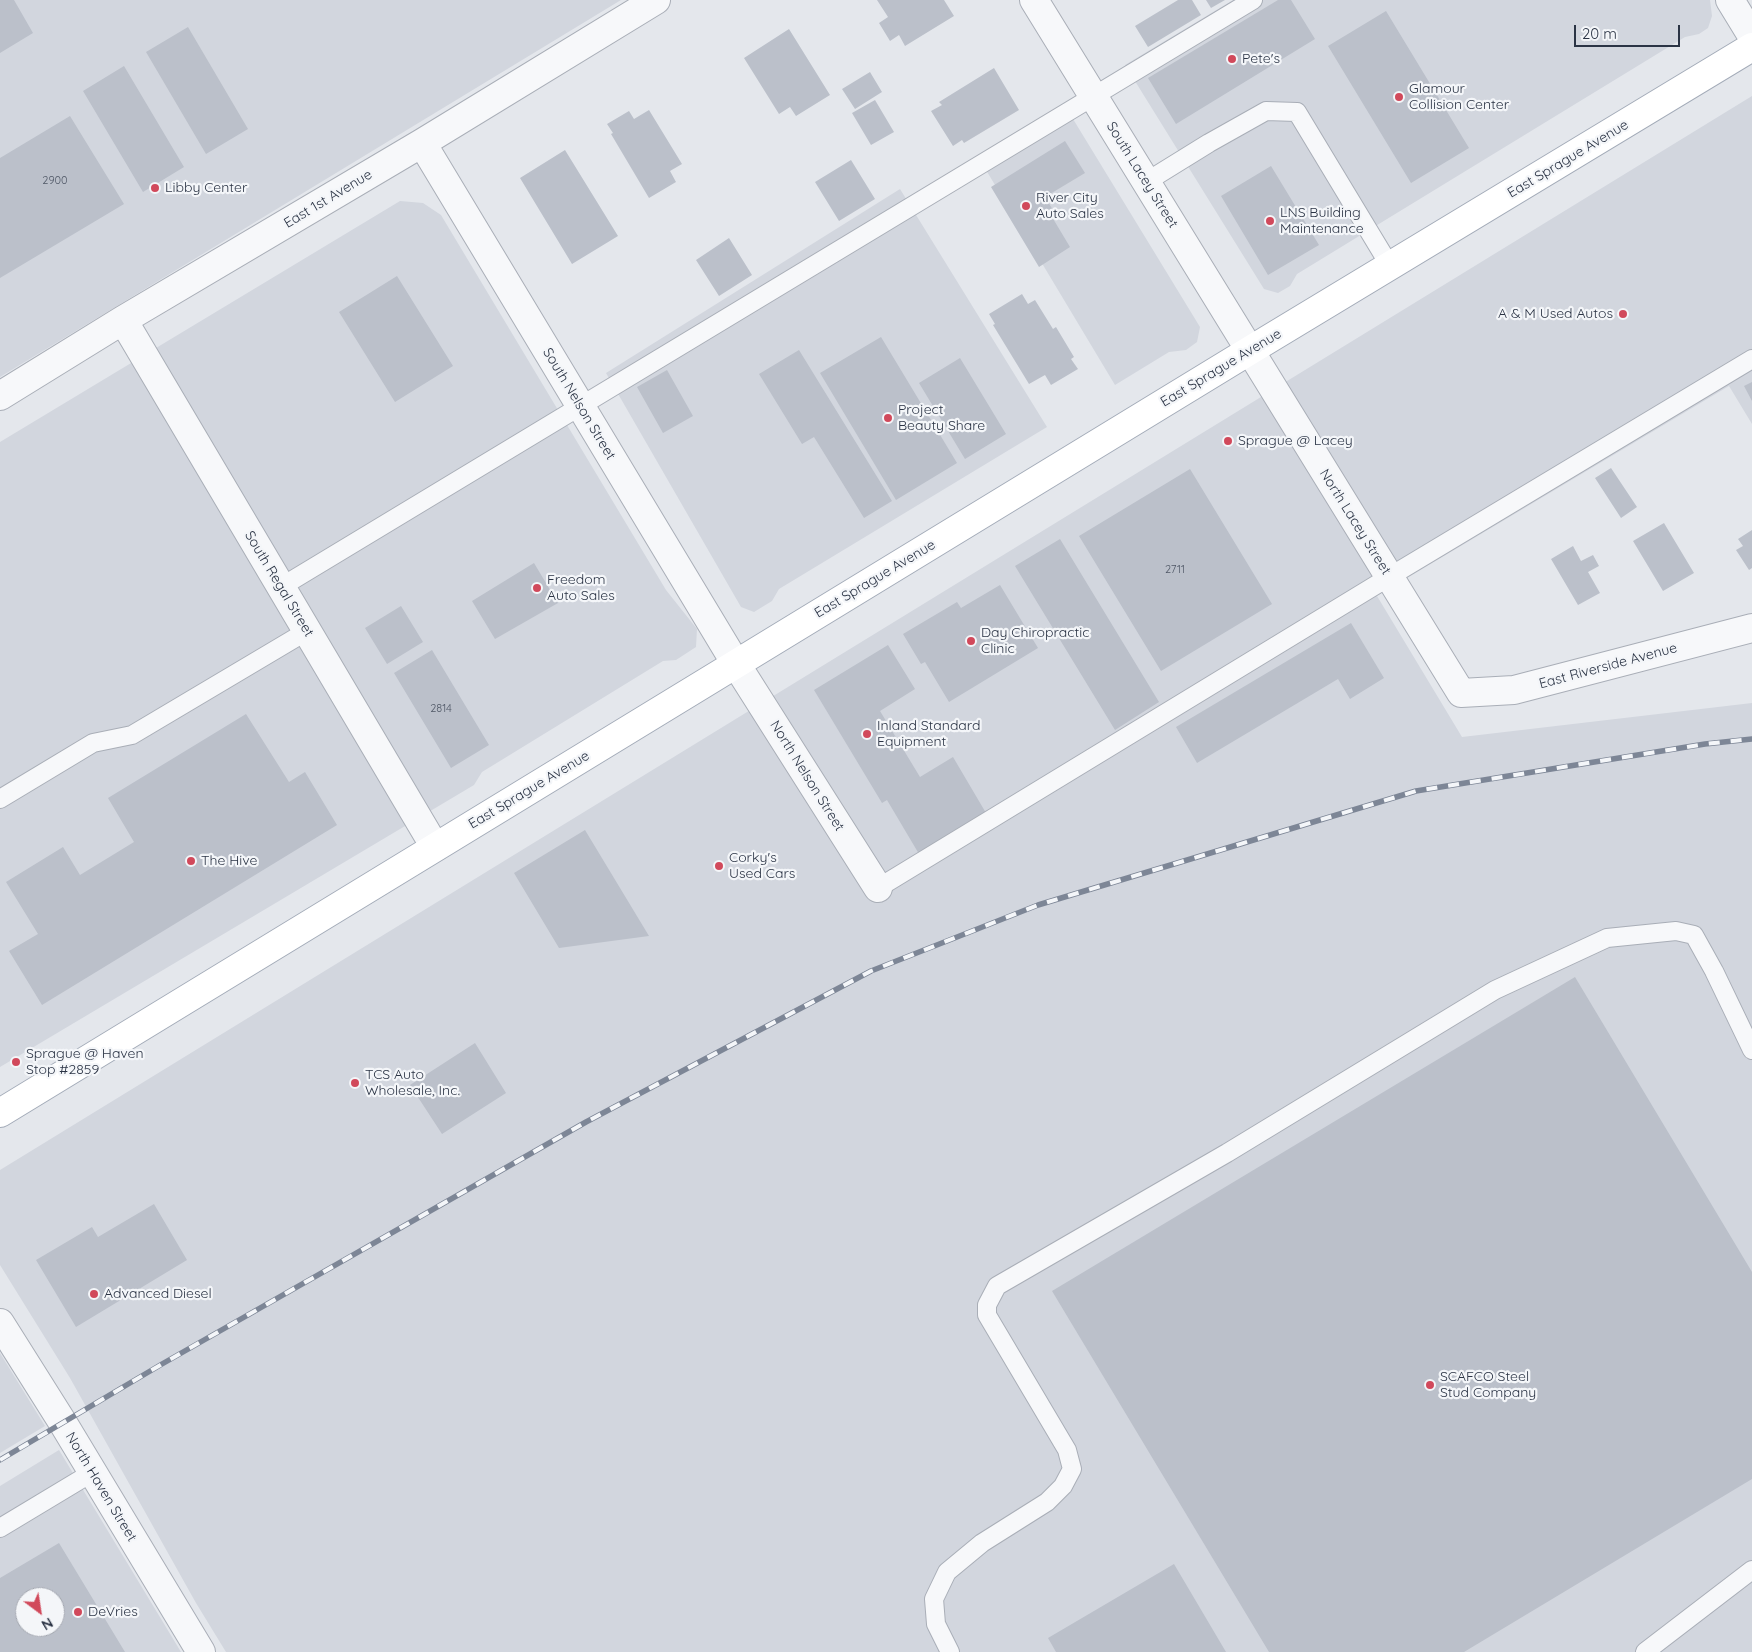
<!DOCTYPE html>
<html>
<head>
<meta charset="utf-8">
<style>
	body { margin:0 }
	#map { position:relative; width:1752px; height:1652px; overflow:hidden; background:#e4e7ec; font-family:Quicksand,sans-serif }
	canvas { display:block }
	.north { position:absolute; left:15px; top:1587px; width:50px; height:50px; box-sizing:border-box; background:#f4f6f9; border:1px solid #a4a8b1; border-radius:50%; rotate:149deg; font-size:14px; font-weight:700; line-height:20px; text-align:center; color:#2b3445 }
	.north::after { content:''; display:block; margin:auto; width:18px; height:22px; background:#d1495b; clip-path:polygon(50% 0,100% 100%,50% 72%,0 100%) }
	.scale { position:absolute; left:1574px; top:25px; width:106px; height:22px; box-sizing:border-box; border:2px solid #2b3445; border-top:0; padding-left:6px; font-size:15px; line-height:18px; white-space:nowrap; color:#2b3445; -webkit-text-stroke:4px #f4f6f9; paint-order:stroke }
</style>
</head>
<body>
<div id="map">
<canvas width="1752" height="1652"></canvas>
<div class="north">N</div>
<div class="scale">20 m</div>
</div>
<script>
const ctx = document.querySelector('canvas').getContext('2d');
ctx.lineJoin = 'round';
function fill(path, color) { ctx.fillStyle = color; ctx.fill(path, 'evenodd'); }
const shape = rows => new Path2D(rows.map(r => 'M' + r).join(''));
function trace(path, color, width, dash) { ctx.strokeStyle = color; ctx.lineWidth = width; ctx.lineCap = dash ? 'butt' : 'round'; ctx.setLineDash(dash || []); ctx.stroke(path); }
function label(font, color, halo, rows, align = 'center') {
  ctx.font = font + ' Quicksand,sans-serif'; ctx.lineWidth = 4.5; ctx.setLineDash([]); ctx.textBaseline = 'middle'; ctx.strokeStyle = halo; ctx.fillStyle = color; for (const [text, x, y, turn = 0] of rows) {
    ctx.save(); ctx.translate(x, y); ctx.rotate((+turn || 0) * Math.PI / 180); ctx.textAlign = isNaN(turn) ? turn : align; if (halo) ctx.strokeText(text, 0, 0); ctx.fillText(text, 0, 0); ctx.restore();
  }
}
fill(shape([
	[0,0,621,0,0,377],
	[1233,0,1710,0,1712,16,1708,28,1699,34,1685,37,1297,274,1290,286,1278,293,1264,289,1125,65],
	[1752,96,1752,424,1729,386,1377,596,1462,737,1752,703,1752,1652,226,1652,196,1603,70,1378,0,1265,0,1170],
	[1073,119,1200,327,1197,342,1186,350,1169,352,1115,385,986,170],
	[900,189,1047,427,779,589,772,601,754,612,741,607,606,373],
	[400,201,423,203,441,215,666,590,697,629,696,647,676,660,663,661,482,772,474,785,0,1067,0,442],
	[0,1353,45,1426,0,1453],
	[59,1450,181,1652,0,1652,0,1486],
	[25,1597,55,1597,55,1627,25,1627]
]), '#d2d6de');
fill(shape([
	[0,0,14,0,33,33,0,53],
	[877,0,944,0,954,16,905,46,899,35,890,41,879,23,888,17],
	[1178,0,1192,0,1201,15,1148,47,1135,26],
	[1206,0,1225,0,1211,8],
	[1278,0,1291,0,1315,39,1176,124,1148,78],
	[1386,11,1469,148,1411,183,1328,46],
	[188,27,248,129,206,154,146,52],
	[789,29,830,95,796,116,790,107,779,114,744,58],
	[124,66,184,167,143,192,83,91],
	[994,68,1019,110,964,143,962,140,953,146,931,111,942,105,939,102],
	[870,72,882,92,855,109,842,89],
	[875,100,894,132,871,145,852,113],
	[649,110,682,164,670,171,676,182,649,198,611,134,613,133,607,124,629,111,634,119],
	[70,116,124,204,0,278,0,158],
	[1065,141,1085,173,1045,197,1056,215,1052,217,1070,247,1039,267,991,187],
	[565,150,618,236,572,264,520,178],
	[851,160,875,199,839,221,815,182],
	[1271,166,1319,245,1268,275,1221,196],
	[729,238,752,275,719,296,696,260],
	[397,276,453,366,395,402,339,312],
	[1022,294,1028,304,1035,300,1053,329,1056,327,1074,357,1071,359,1078,369,1051,385,1045,375,1029,384,993,325,995,324,989,314],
	[881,337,957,463,896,500,820,373],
	[799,350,892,501,864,518,814,437,802,444,759,374],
	[960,358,1006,434,965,459,919,383],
	[667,370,693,416,663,433,637,387],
	[1752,382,1752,401,1744,386],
	[1611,468,1637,507,1621,518,1595,478],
	[1190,469,1272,604,1161,671,1079,536],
	[1664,523,1694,573,1663,591,1633,541],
	[1752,530,1752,568,1749,570,1736,550,1743,546,1738,539],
	[1060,539,1159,702,1115,730,1015,566],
	[1573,546,1581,561,1593,555,1599,566,1588,572,1600,593,1578,605,1551,559],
	[534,563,558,603,495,639,472,601],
	[1000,585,1038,648,949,702,925,662,921,664,903,634,957,602,961,608],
	[401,606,423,642,387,664,365,628],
	[1351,623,1384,678,1350,699,1338,679,1197,763,1176,727],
	[888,645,915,689,880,711,920,777,953,757,986,813,919,854,887,800,882,803,814,690],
	[432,650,489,745,451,768,394,673],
	[246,714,289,782,305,772,337,825,42,1005,9,951,38,934,6,882,63,847,80,875,134,842,108,798],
	[585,830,649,936,559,948,514,873],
	[1575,977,1752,1272,1752,1479,1464,1652,1269,1652,1052,1291],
	[475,1043,506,1093,442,1134,410,1085],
	[154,1204,187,1260,76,1327,36,1260,92,1227,98,1237],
	[59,1543,125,1652,0,1652,0,1578],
	[25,1597,55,1597,55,1627,25,1627],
	[1174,1564,1226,1652,1056,1652,1048,1638]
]), '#bbc0ca');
const service = shape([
	[1146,182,1209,143,1266,111,1297,112,1390,266],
	[281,587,1253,0],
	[0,799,93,743,132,735,307,631],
	[878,888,1389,577,1752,359],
	[0,1528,93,1472],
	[950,1652,936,1624,934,1599,947,1572,982,1543,1047,1502,1063,1486,1072,1469,1067,1450,987,1315,987,1305,997,1286,1227,1153,1495,990,1607,938,1676,931,1694,935,1714,971,1752,1050],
	[1645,1652,1752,1570]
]);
const minor = shape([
	[1034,0,1461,693,1514,690,1752,628],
	[1730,0,1752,36],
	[422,143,736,664,878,888],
	[123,320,435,847],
	[0,396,123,320,422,143,656,0],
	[0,1323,63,1423,201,1652]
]);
const primary = shape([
	[0,1113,1249,351,1752,47]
]);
trace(service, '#a9aeb7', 20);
trace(minor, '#a9aeb7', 30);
trace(primary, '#a3abb8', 30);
trace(service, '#f7f8fa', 18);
trace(minor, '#f7f8fa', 28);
trace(primary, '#fff', 28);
const rail = shape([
	[0,1460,162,1364,586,1122,871,971,1038,905,1416,791,1705,744,1752,739]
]);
trace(rail, '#7d8696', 5.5);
trace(rail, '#f4f6f9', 4, [11]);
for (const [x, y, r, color] of [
	[1232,59,5,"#d1495b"],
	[1399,97,5,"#d1495b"],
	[155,188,5,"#d1495b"],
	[1026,206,5,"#d1495b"],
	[1270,221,5,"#d1495b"],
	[1623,314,5,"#d1495b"],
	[888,418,5,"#d1495b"],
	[1228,441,5,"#d1495b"],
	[537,588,5,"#d1495b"],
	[971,641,5,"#d1495b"],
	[867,734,5,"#d1495b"],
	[191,861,5,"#d1495b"],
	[719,866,5,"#d1495b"],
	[16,1062,5,"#d1495b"],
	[355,1083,5,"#d1495b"],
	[94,1294,5,"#d1495b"],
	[1430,1385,5,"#d1495b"],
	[78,1612,5,"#d1495b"]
]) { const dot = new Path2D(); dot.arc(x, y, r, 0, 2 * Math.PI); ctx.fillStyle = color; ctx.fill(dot); trace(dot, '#f4f6f9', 2); }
label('11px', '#4f5766', null, [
	["2900",55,181],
	["2711",1175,570],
	["2814",441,709]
]);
label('14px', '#2b3445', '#f4f6f9', [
	["Pete's",1242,59],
	["Glamour",1409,89],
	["Collision Center",1409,105],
	["Libby Center",165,188],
	["River City",1036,198],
	["Auto Sales",1036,214],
	["LNS Building",1280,213],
	["Maintenance",1280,229],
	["A & M Used Autos",1613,314,"right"],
	["Project",898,410],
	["Beauty Share",898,426],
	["Sprague @ Lacey",1238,441],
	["Freedom",547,580],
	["Auto Sales",547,596],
	["Day Chiropractic",981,633],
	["Clinic",981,649],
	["Inland Standard",877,726],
	["Equipment",877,742],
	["Corky's",729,858],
	["Used Cars",729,874],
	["The Hive",201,861],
	["Sprague @ Haven",26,1054],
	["Stop #2859",26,1070],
	["TCS Auto",365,1075],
	["Wholesale, Inc.",365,1091],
	["Advanced Diesel",104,1294],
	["SCAFCO Steel",1440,1377],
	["Stud Company",1440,1393],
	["DeVries",88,1612]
], 'left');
label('14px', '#2b3445', '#f4f6f9', [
	["East Sprague Avenue",1568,159,-31],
	["South Lacey Street",1142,175,58],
	["East 1st Avenue",328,199,-31],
	["East Sprague Avenue",1221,368,-31],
	["South Nelson Street",579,404,59],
	["North Lacey Street",1355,522,58],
	["East Sprague Avenue",875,579,-31],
	["South Regal Street",279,584,59],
	["East Riverside Avenue",1608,666,-15],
	["North Nelson Street",807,776,58],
	["East Sprague Avenue",529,790,-31],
	["North Haven Street",101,1487,59]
]);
</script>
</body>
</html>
